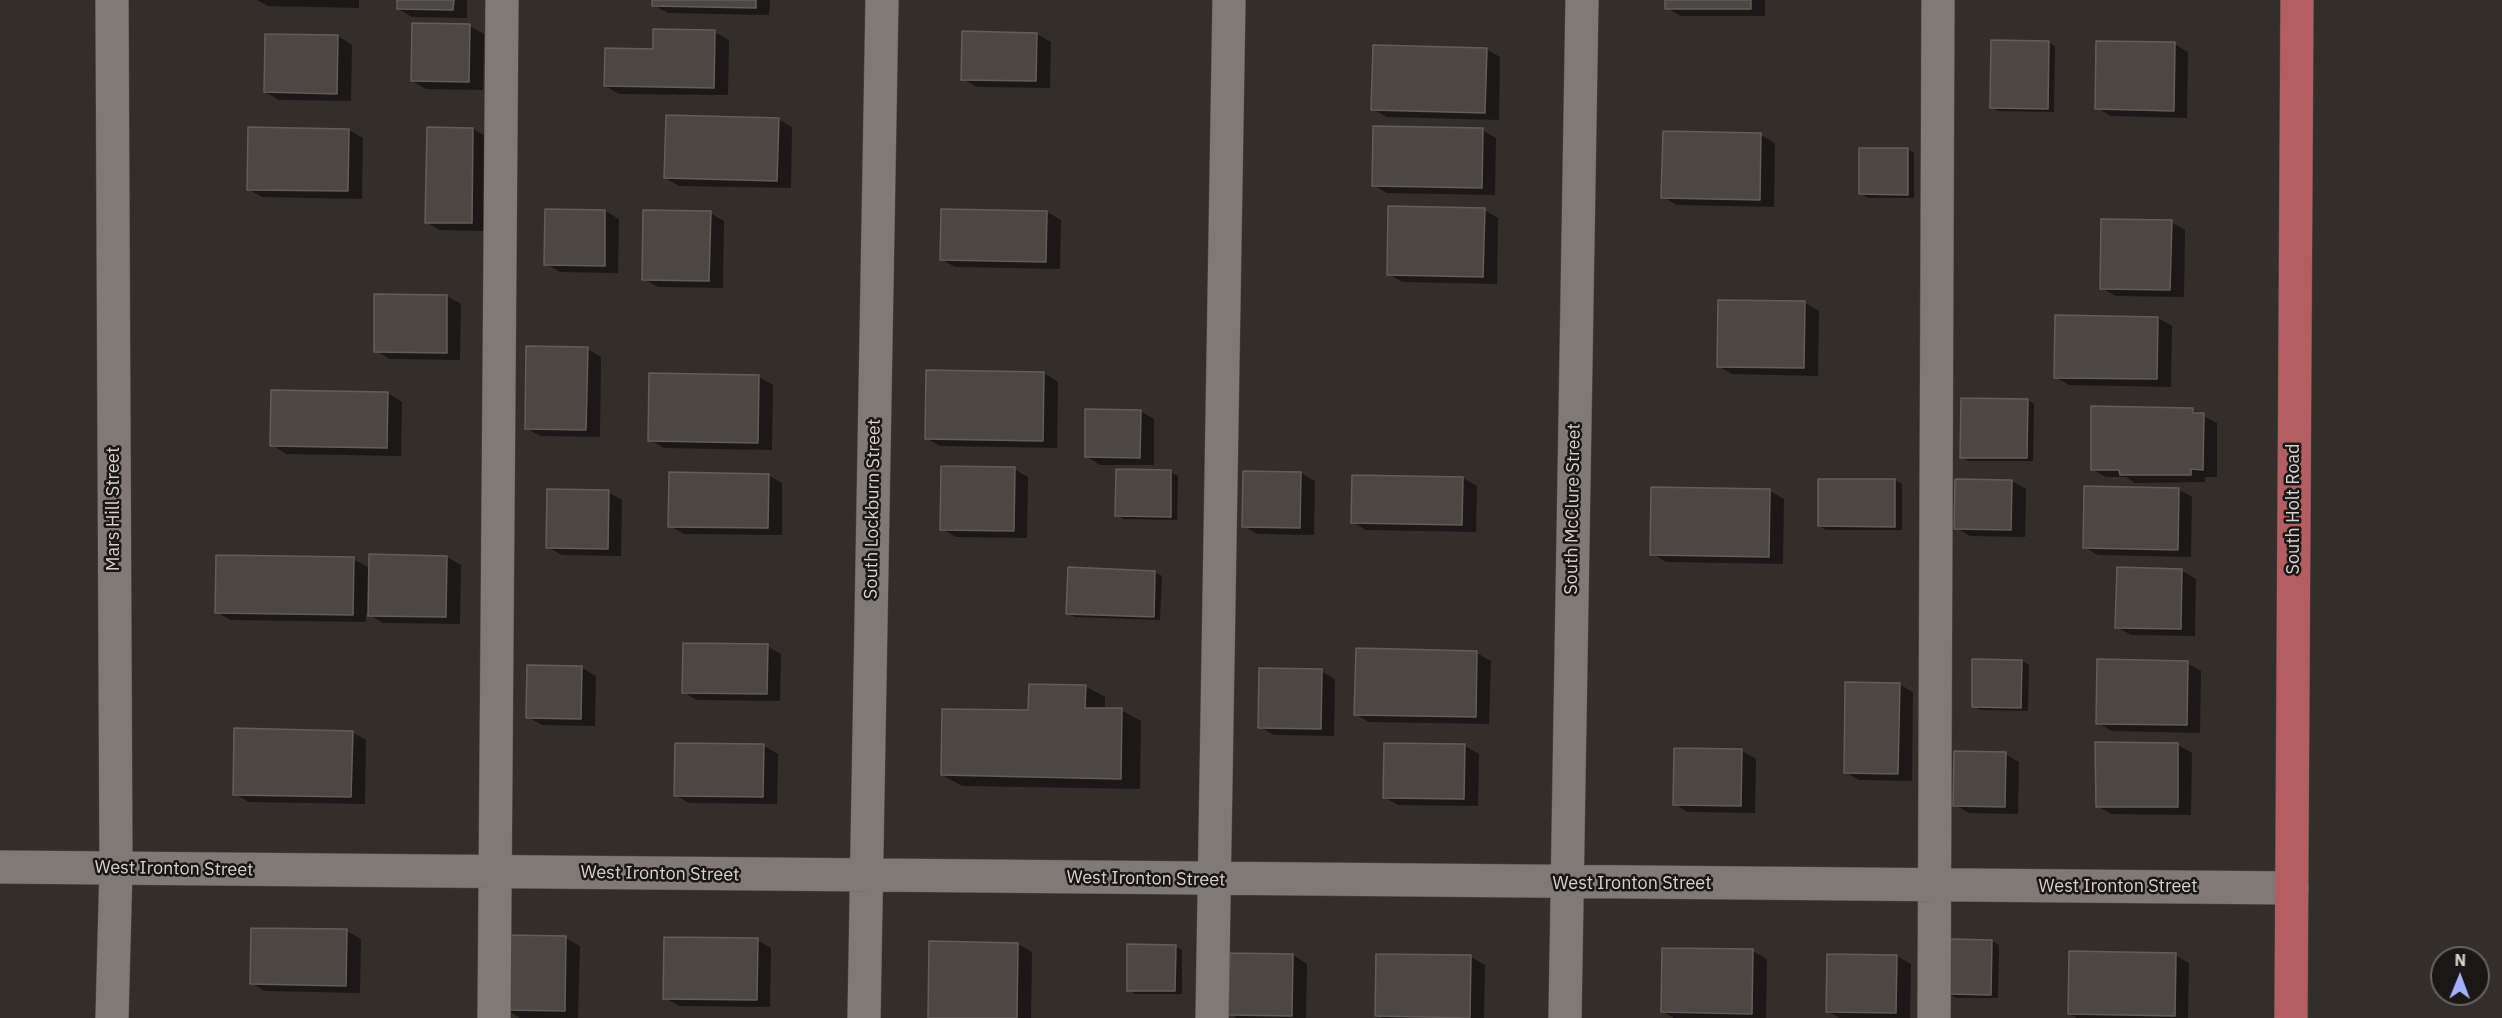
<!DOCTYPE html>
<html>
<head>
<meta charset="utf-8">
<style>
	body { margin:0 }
	#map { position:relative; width:2502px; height:1018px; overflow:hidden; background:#342e2b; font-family:"IBM Plex Sans",sans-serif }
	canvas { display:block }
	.north { position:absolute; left:2430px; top:946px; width:60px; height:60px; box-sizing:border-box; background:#1a1716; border:2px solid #656260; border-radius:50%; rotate:1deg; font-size:16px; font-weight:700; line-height:24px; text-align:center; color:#d6d2d0 }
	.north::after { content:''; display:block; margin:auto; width:21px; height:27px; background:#a2b2fd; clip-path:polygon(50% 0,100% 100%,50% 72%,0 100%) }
</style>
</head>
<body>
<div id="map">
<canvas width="2502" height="1018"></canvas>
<div class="north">N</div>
</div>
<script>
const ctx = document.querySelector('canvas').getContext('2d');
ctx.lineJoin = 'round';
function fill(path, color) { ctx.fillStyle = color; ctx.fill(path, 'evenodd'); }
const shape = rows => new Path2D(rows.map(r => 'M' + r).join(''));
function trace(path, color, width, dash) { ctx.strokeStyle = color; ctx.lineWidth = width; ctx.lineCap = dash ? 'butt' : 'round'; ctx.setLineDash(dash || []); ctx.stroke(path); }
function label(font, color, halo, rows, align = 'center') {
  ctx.font = font + ' "IBM Plex Sans",sans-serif'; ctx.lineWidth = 5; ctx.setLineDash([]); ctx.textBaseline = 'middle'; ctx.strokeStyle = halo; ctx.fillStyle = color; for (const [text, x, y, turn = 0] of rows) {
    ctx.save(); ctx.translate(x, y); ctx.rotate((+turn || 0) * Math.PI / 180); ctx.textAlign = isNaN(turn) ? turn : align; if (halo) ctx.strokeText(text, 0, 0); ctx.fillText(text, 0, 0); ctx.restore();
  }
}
fill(shape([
	[257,0,359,0,359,8,268,6],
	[399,0,467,0,467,18,412,17,398,9],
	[654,0,770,0,769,15,668,13,653,5],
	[1667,0,1765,0,1765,16,1681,16,1667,8],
	[470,26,484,34,483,90,426,89,412,81],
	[715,32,729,40,728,95,619,94,605,86,655,51],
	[1037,34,1051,42,1050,88,977,87,963,79],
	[338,36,352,45,351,101,279,100,265,92],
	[2048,42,2055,46,2054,112,1998,111,1992,107],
	[2174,44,2188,52,2187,118,2111,116,2097,108],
	[1486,49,1500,57,1499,120,1387,117,1373,109],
	[778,119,792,127,791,188,679,186,665,178],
	[473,129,487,137,485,231,440,230,426,222],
	[349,130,363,138,362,199,262,197,248,189],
	[1482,130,1496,138,1495,195,1387,193,1373,185],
	[1664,133,1761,135,1775,143,1774,207,1677,205,1663,197],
	[1908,149,1914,153,1914,198,1868,198,1861,194],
	[547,210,605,211,619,219,618,273,560,272,546,264],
	[1484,210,1498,218,1497,284,1402,282,1388,274],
	[1047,212,1061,220,1060,269,955,267,941,259],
	[710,213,724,221,723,288,658,287,644,279],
	[2171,222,2185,230,2184,297,2116,296,2102,288],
	[447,296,461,304,460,360,390,359,376,351],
	[1805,303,1819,311,1818,376,1732,374,1718,366],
	[2158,318,2172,326,2171,387,2069,385,2055,377],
	[587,349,601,357,600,437,540,436,526,428],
	[1044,373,1058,382,1057,448,940,446,926,438],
	[759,377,773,385,772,450,664,448,650,440],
	[388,393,402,402,401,456,286,454,272,445],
	[2028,400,2034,404,2033,461,1968,461,1961,457],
	[2192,410,2217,423,2217,477,2205,477,2205,482,2135,483,2126,477,2106,477,2092,469],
	[1140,411,1154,419,1154,465,1100,465,1086,456],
	[1014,469,1028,477,1027,538,956,537,942,529],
	[1171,472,1178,476,1177,520,1124,519,1117,515],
	[1301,473,1315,481,1314,535,1257,534,1243,526],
	[768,475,782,483,782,535,684,534,670,526],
	[1463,478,1477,486,1476,532,1366,530,1352,522],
	[1895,480,1902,484,1902,530,1826,530,1819,526],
	[2012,481,2026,489,2025,537,1970,536,1956,528],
	[2178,489,2192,497,2191,557,2098,555,2084,547],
	[1770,491,1784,499,1783,564,1666,562,1652,554],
	[608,492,622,500,621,556,562,555,548,547],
	[447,557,461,565,460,624,383,623,366,613,366,622,230,620,216,612,353,559,370,568],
	[2118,569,2182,571,2196,579,2195,636,2131,635,2117,627],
	[1155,572,1162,576,1160,620,1075,617,1068,613],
	[767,646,781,654,780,701,697,700,683,692],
	[1357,650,1477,653,1491,661,1489,724,1369,722,1355,714],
	[2022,661,2029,665,2028,711,1980,710,1973,706],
	[2187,663,2201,671,2200,733,2112,731,2098,723],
	[582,668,596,676,595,726,542,725,528,717],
	[1321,671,1335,679,1334,736,1274,735,1260,727],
	[1899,684,1913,692,1912,781,1859,780,1845,772],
	[1085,686,1105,697,1105,710,1121,710,1141,721,1140,789,962,786,942,775,1030,712],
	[352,732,366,740,365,804,249,802,235,794],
	[2178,745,2192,753,2191,815,2111,814,2097,806],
	[764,746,778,754,777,804,689,803,675,795],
	[1465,746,1479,754,1478,806,1398,805,1384,797],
	[1742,751,1756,759,1755,813,1688,812,1674,804],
	[2005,754,2019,762,2018,814,1969,813,1955,805],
	[347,931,361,939,360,993,265,991,251,983],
	[566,938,580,946,578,1018,520,1018,506,1009],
	[757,940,771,948,770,1007,679,1006,665,998],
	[1950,940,1992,941,1999,945,1998,998,1956,998,1949,994],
	[1018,944,1032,952,1031,1018,929,1018],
	[1175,946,1182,950,1182,994,1135,994,1128,990],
	[1753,951,1767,959,1766,1018,1674,1018,1662,1011],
	[1293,955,1307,964,1306,1018,1237,1018,1230,1014],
	[1378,955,1471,957,1485,965,1484,1018,1382,1018,1377,1015],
	[2175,955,2189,963,2188,1018,2077,1018,2069,1013],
	[1897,956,1911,964,1910,1018,1840,1018,1827,1011]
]), '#0007');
const building = shape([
	[397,0,454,0,453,10,397,9,397,0],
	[652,0,756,0,756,8,652,6,652,0],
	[1665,0,1751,0,1751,9,1665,9,1665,0],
	[412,23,470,24,469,82,411,81,412,23],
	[653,29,715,30,714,88,604,86,605,48,653,49,653,29],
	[962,31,1037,33,1036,81,961,80,962,31],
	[265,34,338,35,337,94,264,92,265,34],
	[1991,40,2049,41,2048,109,1990,108,1991,40],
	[2096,41,2175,42,2174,111,2095,109,2096,41],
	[1373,45,1487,48,1485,113,1371,110,1373,45],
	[666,115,779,118,777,181,664,178,666,115],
	[1373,126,1483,128,1482,188,1372,186,1373,126],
	[248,127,349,129,348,191,247,190,248,127],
	[427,127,473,128,472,223,425,223,427,127],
	[1663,131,1761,133,1760,200,1661,198,1663,131],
	[1859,148,1908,148,1908,195,1859,194,1859,148],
	[1388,206,1485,208,1483,277,1387,275,1388,206],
	[545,209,605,210,605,266,544,265,545,209],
	[941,209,1047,211,1046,262,940,260,941,209],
	[643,210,711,211,709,281,642,280,643,210],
	[2101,219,2172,220,2170,290,2100,289,2101,219],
	[374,294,447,295,447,353,374,352,374,294],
	[1718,300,1805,301,1804,368,1717,367,1718,300],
	[2055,315,2158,317,2157,379,2054,378,2055,315],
	[526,346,588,347,586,430,525,429,526,346],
	[926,370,1044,372,1043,441,925,439,926,370],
	[649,373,759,375,758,443,648,441,649,373],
	[271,390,388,392,387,448,270,446,271,390],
	[1961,398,2028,399,2027,458,1960,458,1961,398],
	[2091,406,2193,408,2193,413,2204,413,2203,470,2191,469,2191,475,2120,475,2119,470,2091,470,2091,406],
	[1085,409,1141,410,1140,458,1085,457,1085,409],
	[941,466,1015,467,1014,531,940,530,941,466],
	[1116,469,1171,470,1171,517,1115,516,1116,469],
	[1243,471,1301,472,1300,528,1242,527,1243,471],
	[669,472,769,474,768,528,668,527,669,472],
	[1352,475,1463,477,1462,525,1351,523,1352,475],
	[1818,479,1895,479,1895,527,1818,526,1818,479],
	[1955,479,2012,480,2011,530,1954,529,1955,479],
	[2084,486,2179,488,2178,550,2083,548,2084,486],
	[1651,487,1770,489,1769,557,1650,555,1651,487],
	[547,489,609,490,608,549,546,548,547,489],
	[369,554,447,556,446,617,368,616,369,554],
	[216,555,354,557,353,615,215,613,216,555],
	[1068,567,1155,571,1154,617,1066,614,1068,567],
	[2117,567,2182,569,2181,629,2115,628,2117,567],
	[683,643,768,644,767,694,682,693,683,643],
	[1356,648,1477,651,1476,717,1354,715,1356,648],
	[1972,659,2022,660,2021,708,1972,707,1972,659],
	[2097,659,2188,661,2187,725,2096,724,2097,659],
	[527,665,582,666,581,719,526,718,527,665],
	[1259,668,1322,669,1321,729,1258,728,1259,668],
	[1845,682,1900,683,1898,774,1844,773,1845,682],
	[1029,684,1086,685,1085,708,1122,708,1121,779,941,775,942,709,1028,710,1029,684],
	[234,728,353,731,351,797,233,795,234,728],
	[2095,742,2178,743,2178,807,2096,807,2095,742],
	[675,743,764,744,763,797,674,796,675,743],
	[1384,743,1465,744,1464,799,1383,798,1384,743],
	[1674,748,1742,749,1741,806,1673,805,1674,748],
	[1954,751,2006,752,2005,807,1953,806,1954,751],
	[251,928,347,929,346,986,250,984,251,928],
	[506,935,566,936,565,1011,504,1010,506,935],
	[664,937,758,938,757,1000,663,999,664,937],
	[1949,939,1992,940,1991,995,1948,994,1949,939],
	[929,941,1018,943,1017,1018,928,1018,929,941],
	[1127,944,1176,945,1175,991,1127,991,1127,944],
	[1662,948,1753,949,1752,1014,1661,1012,1662,948],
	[2069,951,2176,953,2175,1016,2068,1014,2069,951],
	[1230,953,1293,954,1292,1016,1228,1015,1230,953],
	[1376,954,1471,955,1470,1018,1375,1016,1376,954],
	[1827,954,1897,955,1896,1013,1826,1012,1827,954]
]);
fill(building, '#4d4744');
trace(building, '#635d59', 1.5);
const minor = shape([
	[112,0,116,868,112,1018],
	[0,867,2292,888],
	[494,1018,502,0],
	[864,1018,882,0],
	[1212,1018,1229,0],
	[1565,1018,1582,0],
	[1934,1018,1938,0]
]);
const major = shape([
	[2291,1018,2297,0]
]);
trace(minor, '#504b49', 34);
trace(major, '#504b49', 34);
trace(minor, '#807975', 33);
trace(major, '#b45e62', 33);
label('18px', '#d6d2d0', '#1a1716', [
	["Mars Hill Street",114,509,-90],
	["South Lockburn Street",873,509,-89],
	["South McClure Street",1573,509,-89],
	["South Holt Road",2294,509,-90],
	["West Ironton Street",174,869,1],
	["West Ironton Street",660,874,1],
	["West Ironton Street",1146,879,1],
	["West Ironton Street",1632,884],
	["West Ironton Street",2118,887]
]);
</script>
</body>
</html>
